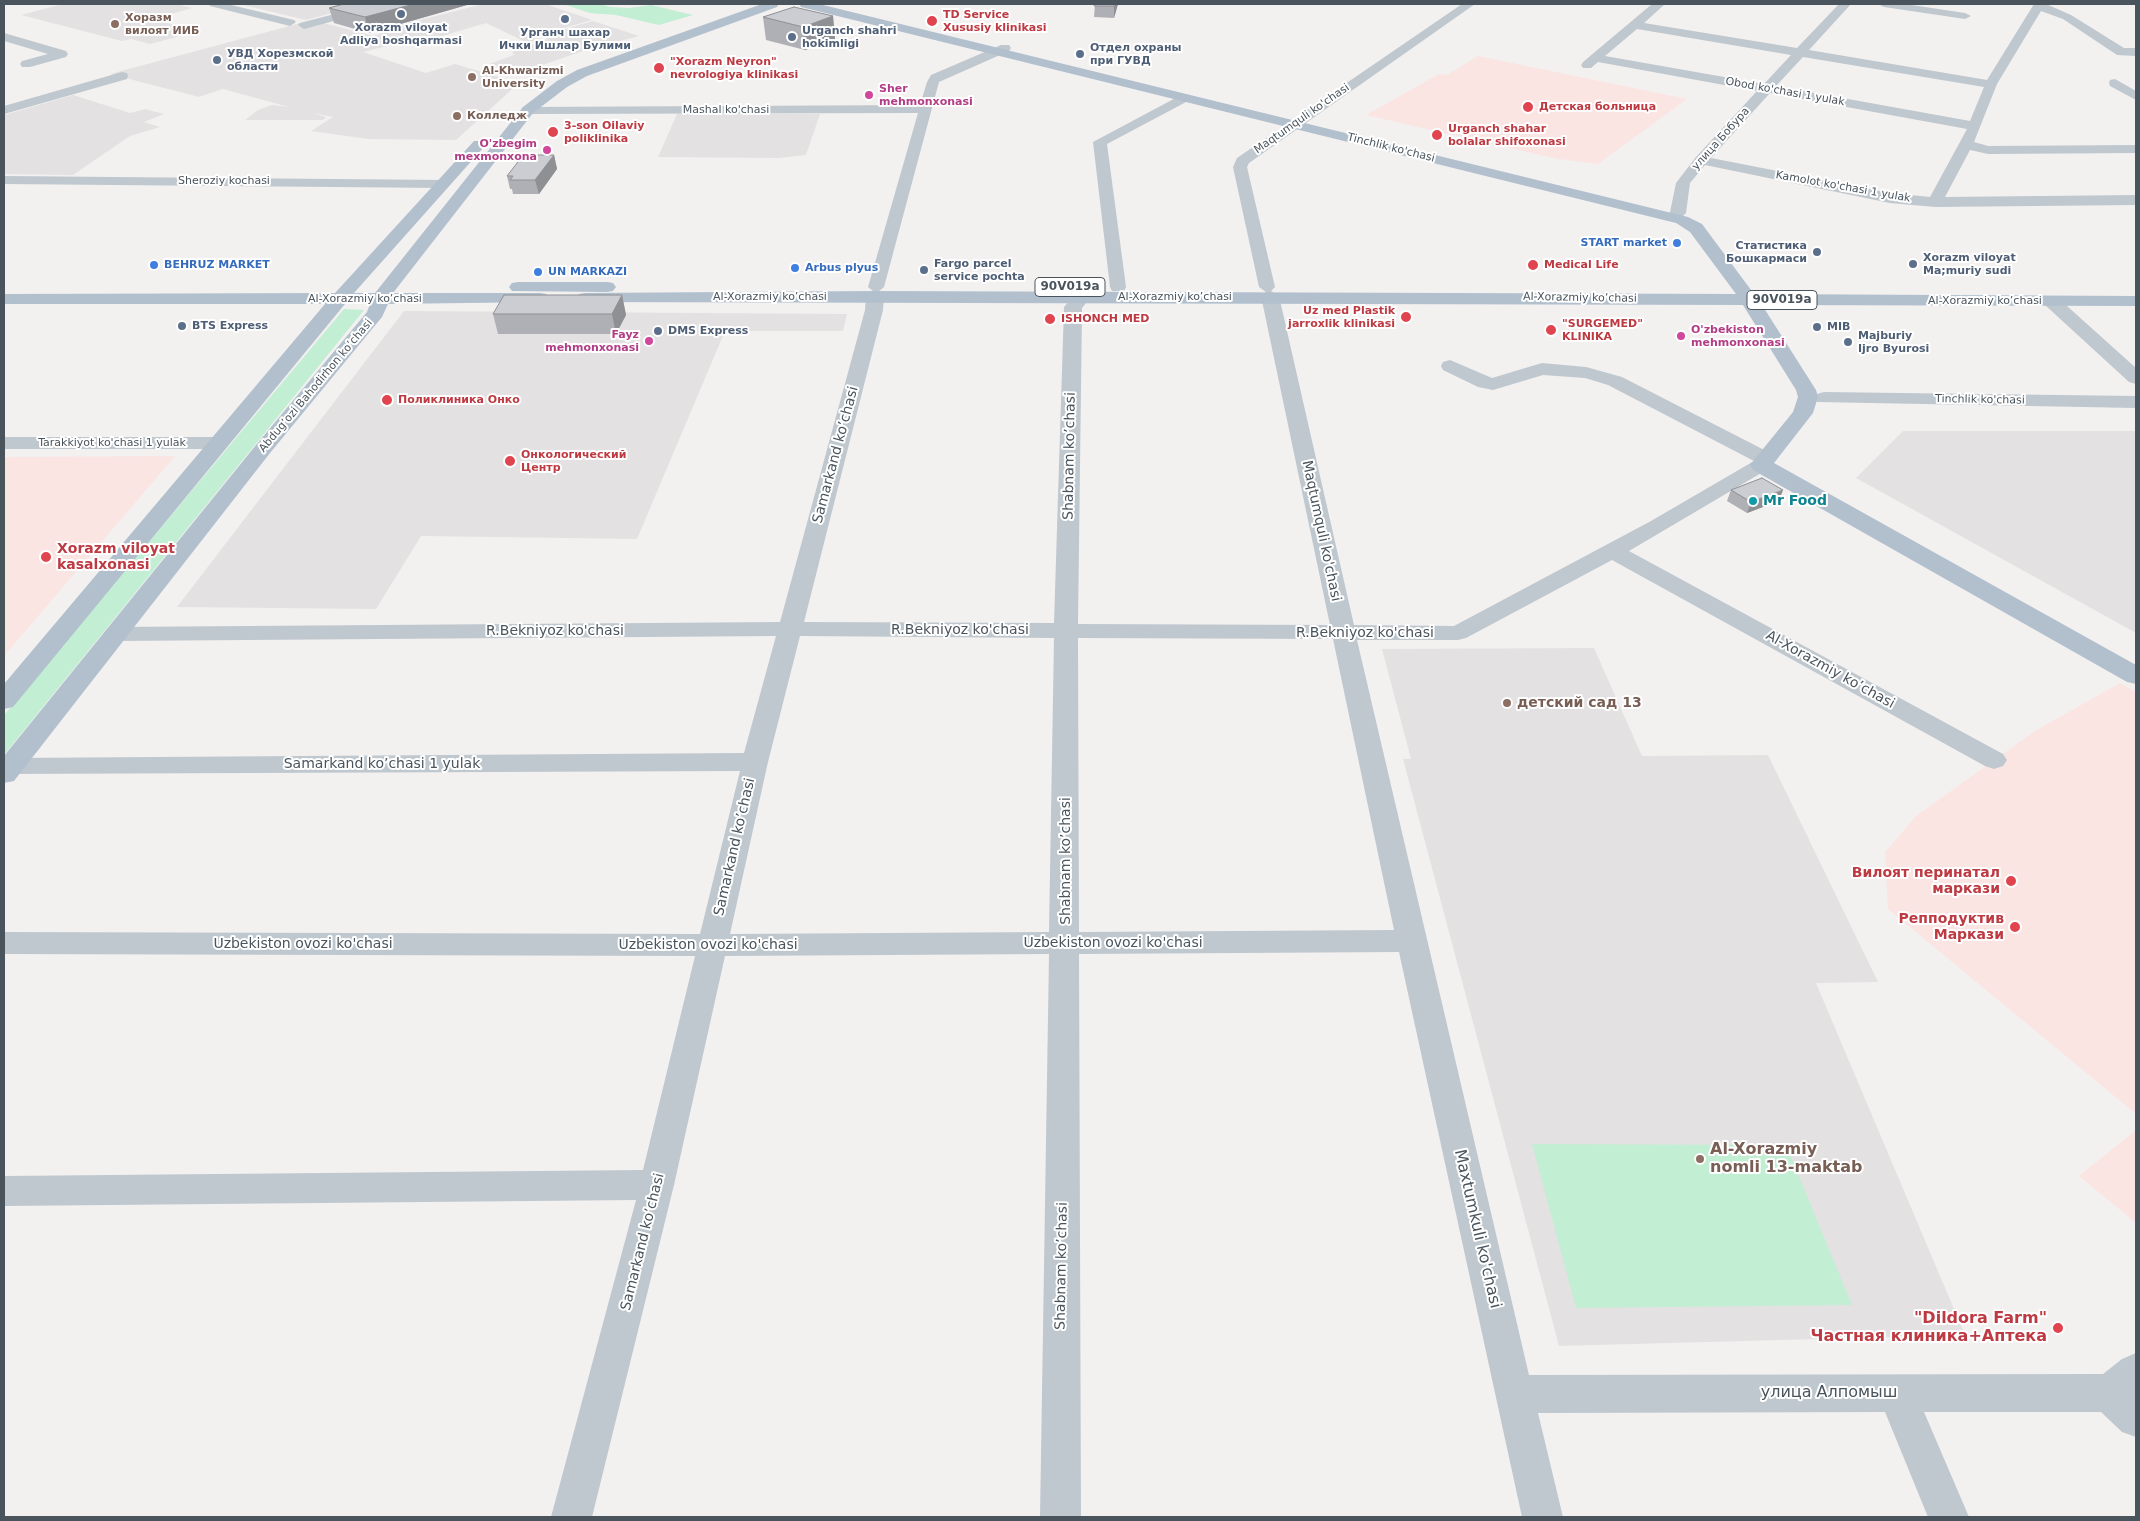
<!DOCTYPE html>
<html>
<head>
<meta charset="utf-8">
<style>
	body { margin:0 }
	#map { position:relative; width:2140px; height:1521px; overflow:hidden; background:#f3f0f0; font-family:"DejaVu Sans",sans-serif }
	canvas { display:block }
	.frame { position:absolute; inset:0; border:5px solid #49545d; pointer-events:none }
</style>
</head>
<body>
<div id="map">
<canvas width="2140" height="1521"></canvas>
<div class="frame"></div>
</div>
<script>
const ctx = document.querySelector('canvas').getContext('2d');
ctx.lineJoin = 'round';
function fill(path, color) { ctx.fillStyle = color; ctx.fill(path, 'evenodd'); }
const shape = rows => new Path2D(rows.map(r => 'M' + r).join(''));
function trace(path, color, width, dash) { ctx.strokeStyle = color; ctx.lineWidth = width; ctx.lineCap = dash ? 'butt' : 'round'; ctx.setLineDash(dash || []); ctx.stroke(path); }
function label(font, color, halo, rows, align = 'center') {
  ctx.font = font + ' "DejaVu Sans",sans-serif'; ctx.lineWidth = 4; ctx.setLineDash([]); ctx.textBaseline = 'middle'; ctx.strokeStyle = halo; ctx.fillStyle = color; for (const [text, x, y, turn = 0] of rows) {
    ctx.save(); ctx.translate(x, y); ctx.rotate((+turn || 0) * Math.PI / 180); ctx.textAlign = isNaN(turn) ? turn : align; if (halo) ctx.strokeText(text, 0, 0); ctx.fillText(text, 0, 0); ctx.restore();
  }
}
fill(shape([
	[63,4,176,4,192,8,154,19,191,30,175,34,180,36,150,44,131,39,122,41,21,15],
	[239,4,365,4,306,20],
	[483,4,545,4,592,20,535,36,541,39,528,43,486,23,422,42,387,32,410,40,363,52,426,73,455,64,519,83,456,140,368,139,311,131,333,117,313,113,326,117,323,120,245,120,258,110,272,105,289,107,223,89,199,97,110,74,312,20,373,36,386,32,381,30],
	[593,21,639,36,583,51,519,73,489,64,514,55,512,52,548,39,540,36],
	[73,95,130,113,145,109,164,114,144,122,160,127,130,136,73,175,4,174,4,115],
	[677,114,820,114,806,155,779,158,658,157],
	[404,311,847,314,843,331,725,331,637,539,421,536,376,609,177,607],
	[1903,431,2136,431,2136,633,1856,478],
	[1594,648,1642,756,1768,755,1878,982,1816,983,1965,1335,1559,1346,1403,759,1411,759,1382,649]
]), '#e4e1e2');
fill(shape([
	[1478,56,1687,99,1598,164,1558,159,1366,115,1439,74,1447,75],
	[175,456,4,656,4,457],
	[2120,683,2136,692,2136,1114,1888,909,1885,852,1916,816,2035,731],
	[2136,1130,2136,1223,2079,1176]
]), '#fae5e3');
fill(shape([
	[563,4,600,4,610,7,629,8,651,5,693,15,659,25,616,15,590,13],
	[344,309,364,310,4,755,4,715],
	[1532,1144,1786,1145,1852,1305,1576,1308]
]), '#c2eed3');
fill(shape([
	[208,4,227,4,294,20,296,22,290,26,210,6,208,4],
	[373,4,391,4,389,6,304,29,298,25,300,23,373,4],
	[1462,4,1475,4,1249,163,1247,167,1275,287,1271,291,1279,296,1354,625,1454,626,1651,521,1754,461,1608,385,1585,378,1543,375,1493,390,1478,387,1443,370,1441,366,1443,362,1450,360,1492,378,1542,363,1586,367,1622,377,1774,455,1777,459,1768,469,1629,551,2003,754,2007,760,2003,766,1994,769,1985,766,1612,560,1466,638,1458,640,1357,640,1529,1375,2103,1374,2122,1359,2136,1353,2136,1437,2122,1432,2101,1412,1924,1412,1969,1517,1928,1517,1885,1412,1538,1413,1563,1517,1522,1517,1399,952,1079,954,1081,1517,1040,1517,1049,954,725,956,674,1185,592,1517,551,1517,636,1200,4,1206,4,1176,643,1170,695,956,4,954,4,932,700,934,740,771,4,774,4,760,9,758,744,753,776,636,115,641,107,639,103,634,107,629,115,627,780,622,865,310,866,296,873,291,868,287,918,113,528,114,523,113,521,110,523,107,920,105,927,82,931,75,1001,45,1009,45,1011,48,1009,51,939,82,884,287,878,292,884,296,883,310,804,622,1054,623,1064,307,1076,293,1082,292,1088,293,1091,297,1082,308,1078,624,1330,625,1261,296,1266,292,1259,287,1233,167,1237,158,1462,4],
	[800,636,1054,638,1049,932,730,934,768,762,800,636],
	[1078,638,1333,639,1394,930,1079,932,1078,638],
	[1652,4,1665,4,1644,23,1797,48,1839,4,1851,4,1809,50,1987,80,2034,4,2046,4,2071,15,2124,48,2136,48,2136,56,2117,55,2063,19,2041,11,1997,84,1974,142,1988,146,2136,145,2136,153,1988,154,1970,150,1945,197,2136,195,2136,205,1935,207,1890,203,1705,165,1690,183,1686,213,1679,220,1669,220,1666,217,1670,212,1676,183,1696,157,1757,91,1598,62,1591,68,1583,68,1581,65,1583,62,1652,4],
	[1637,29,1791,55,1764,84,1605,56,1637,29],
	[1803,57,1984,87,1970,121,1776,86,1803,57],
	[1770,93,1967,129,1930,197,1890,193,1711,158,1770,93],
	[1878,4,1905,4,1965,13,1971,16,1965,19,1884,7,1878,4],
	[4,33,66,51,68,54,66,57,30,67,22,67,20,64,22,61,48,54,4,41,4,33],
	[122,72,127,73,128,76,127,79,4,114,4,106,122,72],
	[2115,79,2136,91,2136,100,2110,86,2109,83,2110,80,2115,79],
	[1183,94,1188,95,1190,98,1188,101,1107,144,1126,287,1124,291,1112,291,1110,287,1093,142,1183,94],
	[4,176,444,180,451,184,444,188,4,184,4,176],
	[2051,296,2057,297,2136,368,2136,384,2129,382,2045,305,2042,301,2045,297,2051,296],
	[1824,392,2136,396,2136,408,1817,402,1814,398,1817,394,1824,392],
	[4,437,219,437,226,439,229,443,226,447,219,449,4,449,4,437]
]), '#bfc8ce');
fill(shape([
	[762,4,779,4,777,7,587,76,567,87,533,113,393,293,540,293,546,294,549,298,546,302,388,304,382,317,270,453,14,781,4,783,4,756,256,445,367,312,370,304,345,304,13,707,4,709,4,684,325,304,4,304,4,294,335,293,474,141,484,141,486,144,484,147,354,293,375,293,523,107,557,81,577,70,762,4],
	[799,4,819,4,1688,217,1702,224,1754,294,2136,296,2136,306,1762,305,1816,390,1818,397,1813,413,1774,463,2136,665,2136,684,2127,682,1753,470,1750,465,1793,412,1798,397,1796,390,1743,305,579,302,576,298,579,294,585,293,875,291,1736,294,1690,232,1676,223,801,7,799,4],
	[518,282,607,282,613,283,616,287,613,291,607,292,512,291,509,287,512,283,518,282]
]), '#b2c0ce');
fill(shape([
	[1095,4,1118,4,1114,18,1094,17],
	[467,5,369,33,334,23,329,8],
	[833,16,835,39,805,50,766,40,763,17],
	[554,155,557,169,539,194,513,194,512,189,510,189,507,176,527,158],
	[622,295,626,315,616,334,498,334,493,314],
	[1731,490,1779,501,1747,513,1727,501]
]), '#afb0b5');
fill(shape([
	[414,4,467,4,467,5,369,33,365,17],
	[1115,4,1118,4,1114,18,1114,6],
	[833,16,835,39,805,50,803,27],
	[554,155,557,169,539,194,535,180],
	[622,295,626,315,616,334,612,314],
	[1783,490,1779,501,1747,513,1751,502]
]), '#8e9094');
const building = shape([
	[344,4,414,4,365,17,329,8,344,4],
	[1095,4,1115,4,1114,6,1094,6,1095,4],
	[794,7,833,16,803,27,763,17,794,7],
	[530,155,554,155,535,180,510,180,513,176,507,176,521,158,527,158,530,155],
	[504,295,622,295,612,314,493,314,504,295],
	[1762,478,1783,490,1751,502,1731,490,1762,478]
]);
fill(building, '#cbcdd3');
trace(building, '#8e9094', 1);
for (const [x, y, r, color] of [
	[401,14,5,"#5c6f8a"],
	[565,19,5,"#5c6f8a"],
	[932,21,6,"#e0444e"],
	[115,24,5,"#8d6e63"],
	[792,37,5,"#5c6f8a"],
	[1080,54,5,"#5c6f8a"],
	[217,60,5,"#5c6f8a"],
	[659,68,6,"#e0444e"],
	[472,77,5,"#8d6e63"],
	[869,95,5,"#d1479c"],
	[1528,107,6,"#e0444e"],
	[457,116,5,"#8d6e63"],
	[553,132,6,"#e0444e"],
	[1437,135,6,"#e0444e"],
	[547,150,5,"#d1479c"],
	[1677,243,5,"#3f7fe0"],
	[1817,252,5,"#5c6f8a"],
	[1913,264,5,"#5c6f8a"],
	[154,265,5,"#3f7fe0"],
	[1533,265,6,"#e0444e"],
	[795,268,5,"#3f7fe0"],
	[924,270,5,"#5c6f8a"],
	[538,272,5,"#3f7fe0"],
	[1406,317,6,"#e0444e"],
	[1050,319,6,"#e0444e"],
	[182,326,5,"#5c6f8a"],
	[1817,327,5,"#5c6f8a"],
	[1551,330,6,"#e0444e"],
	[658,331,5,"#5c6f8a"],
	[1681,336,5,"#d1479c"],
	[649,341,5,"#d1479c"],
	[1848,342,5,"#5c6f8a"],
	[387,400,6,"#e0444e"],
	[510,461,6,"#e0444e"],
	[1753,501,5,"#0f9aa8"],
	[46,557,6,"#e0444e"],
	[1507,703,5,"#8d6e63"],
	[2011,881,6,"#e0444e"],
	[2015,927,6,"#e0444e"],
	[1700,1159,5,"#8d6e63"],
	[2058,1328,6,"#e0444e"]
]) { const dot = new Path2D(); dot.arc(x, y, r, 0, 2 * Math.PI); ctx.fillStyle = color; ctx.fill(dot); trace(dot, '#fff', 2); }
label('bold 11px', '#be3a42', '#fff', [
	["TD Service",943,15],
	["Xususiy klinikasi",943,28],
	["\"Xorazm Neyron\"",670,62],
	["nevrologiya klinikasi",670,75],
	["Детская больница",1539,107],
	["3-son Oilaviy",564,126],
	["poliklinika",564,139],
	["Urganch shahar",1448,129],
	["bolalar shifoxonasi",1448,142],
	["Medical Life",1544,265],
	["Uz med Plastik",1395,311,"right"],
	["jarroxlik klinikasi",1395,324,"right"],
	["ISHONCH MED",1061,319],
	["\"SURGEMED\"",1562,324],
	["KLINIKA",1562,337],
	["Поликлиника Онко",398,400],
	["Онкологический",521,455],
	["Центр",521,468]
], 'left');
label('bold 11px', '#785e54', '#fff', [
	["Хоразм",125,18],
	["вилоят ИИБ",125,31],
	["Al-Khwarizmi",482,71],
	["University",482,84],
	["Колледж",467,116]
], 'left');
label('bold 11px', '#4e5e75', '#fff', [
	["Xorazm viloyat",401,28,"center"],
	["Adliya boshqarmasi",401,41,"center"],
	["Urganch shahri",802,31],
	["hokimligi",802,44],
	["Урганч шахар",565,33,"center"],
	["Ички Ишлар Булими",565,46,"center"],
	["Отдел охраны",1090,48],
	["при ГУВД",1090,61],
	["УВД Хорезмской",227,54],
	["области",227,67],
	["Статистика",1807,246,"right"],
	["Бошкармаси",1807,259,"right"],
	["Xorazm viloyat",1923,258],
	["Ma;muriy sudi",1923,271],
	["Fargo parcel",934,264],
	["service pochta",934,277],
	["BTS Express",192,326],
	["MIB",1827,327],
	["DMS Express",668,331],
	["Majburiy",1858,336],
	["Ijro Byurosi",1858,349]
], 'left');
label('bold 11px', '#b23c85', '#fff', [
	["Sher",879,89],
	["mehmonxonasi",879,102],
	["O'zbegim",537,144,"right"],
	["mexmonxona",537,157,"right"],
	["O'zbekiston",1691,330],
	["mehmonxonasi",1691,343],
	["Fayz",639,335,"right"],
	["mehmonxonasi",639,348,"right"]
], 'left');
label('11px', '#49545d', '#fff', [
	["Obod ko'chasi 1 yulak",1785,92,10],
	["Mashal ko'chasi",726,110],
	["Maqtumquli ko'chasi",1302,119,-35],
	["улица Бобура",1721,139,-48],
	["Tinchlik ko'chasi",1391,148,14],
	["Sheroziy kochasi",224,181],
	["Kamolot ko'chasi 1 yulak",1843,187,10],
	["Al-Xorazmiy ko’chasi",770,297],
	["Al-Xorazmiy ko’chasi",1175,297],
	["Al-Xorazmiy ko’chasi",1580,298,1],
	["Al-Xorazmiy ko’chasi",365,299],
	["Al-Xorazmiy ko’chasi",1985,301],
	["Abdug’ozi Bahodirhon ko’chasi",316,386,-50],
	["Tinchlik ko'chasi",1980,400,1],
	["Tarakkiyot ko'chasi 1 yulak",112,443]
]);
label('bold 11px', '#366cbe', '#fff', [
	["START market",1667,243,"right"],
	["BEHRUZ MARKET",164,265],
	["Arbus plyus",805,268],
	["UN MARKAZI",548,272]
], 'left');
for (const [x, y, w] of [
	[1070,287,70],
	[1782,300,70]
]) { const box = new Path2D(); box.roundRect(x - w / 2, y - 9.5, w, 19, 4); ctx.fillStyle = '#fff'; ctx.fill(box); trace(box, '#49545d', 1); }
label('bold 12px', '#49545d', null, [
	["90V019a",1070,287],
	["90V019a",1782,300]
]);
label('14px', '#49545d', '#fff', [
	["Samarkand ko’chasi",836,455,-75],
	["Shabnam ko’chasi",1070,456,-89],
	["Maqtumquli ko'chasi",1321,531,78],
	["R.Bekniyoz ko'chasi",960,630],
	["R.Bekniyoz ko'chasi",555,631],
	["R.Bekniyoz ko'chasi",1365,633],
	["Al-Xorazmiy ko’chasi",1830,670,29],
	["Samarkand ko’chasi 1 yulak",382,764],
	["Samarkand ko’chasi",735,847,-77],
	["Shabnam ko’chasi",1066,861,-90],
	["Uzbekiston ovozi ko'chasi",1113,943],
	["Uzbekiston ovozi ko'chasi",303,944],
	["Uzbekiston ovozi ko'chasi",708,945],
	["Samarkand ko’chasi",643,1242,-76],
	["Shabnam ko’chasi",1062,1266,-89]
]);
label('bold 14px', '#0d838f', '#fff', [
	["Mr Food",1763,501]
], 'left');
label('bold 14px', '#be3a42', '#fff', [
	["Xorazm viloyat",57,549,"left"],
	["kasalxonasi",57,565,"left"],
	["Вилоят перинатал",2000,873],
	["маркази",2000,889],
	["Репподуктив",2004,919],
	["Маркази",2004,935]
], 'right');
label('bold 14px', '#785e54', '#fff', [
	["детский сад 13",1517,703]
], 'left');
label('bold 16px', '#785e54', '#fff', [
	["Аl-Xоrаzmiy",1710,1150],
	["nоmli 13-mаktаb",1710,1168]
], 'left');
label('16px', '#49545d', '#fff', [
	["Mаxtumkuli ko'chasi",1477,1229,77],
	["улица Алпомыш",1829,1393]
]);
label('bold 16px', '#be3a42', '#fff', [
	["\"Dildora Farm\"",2047,1319],
	["Частная клиника+Аптека",2047,1337]
], 'right');
</script>
</body>
</html>
